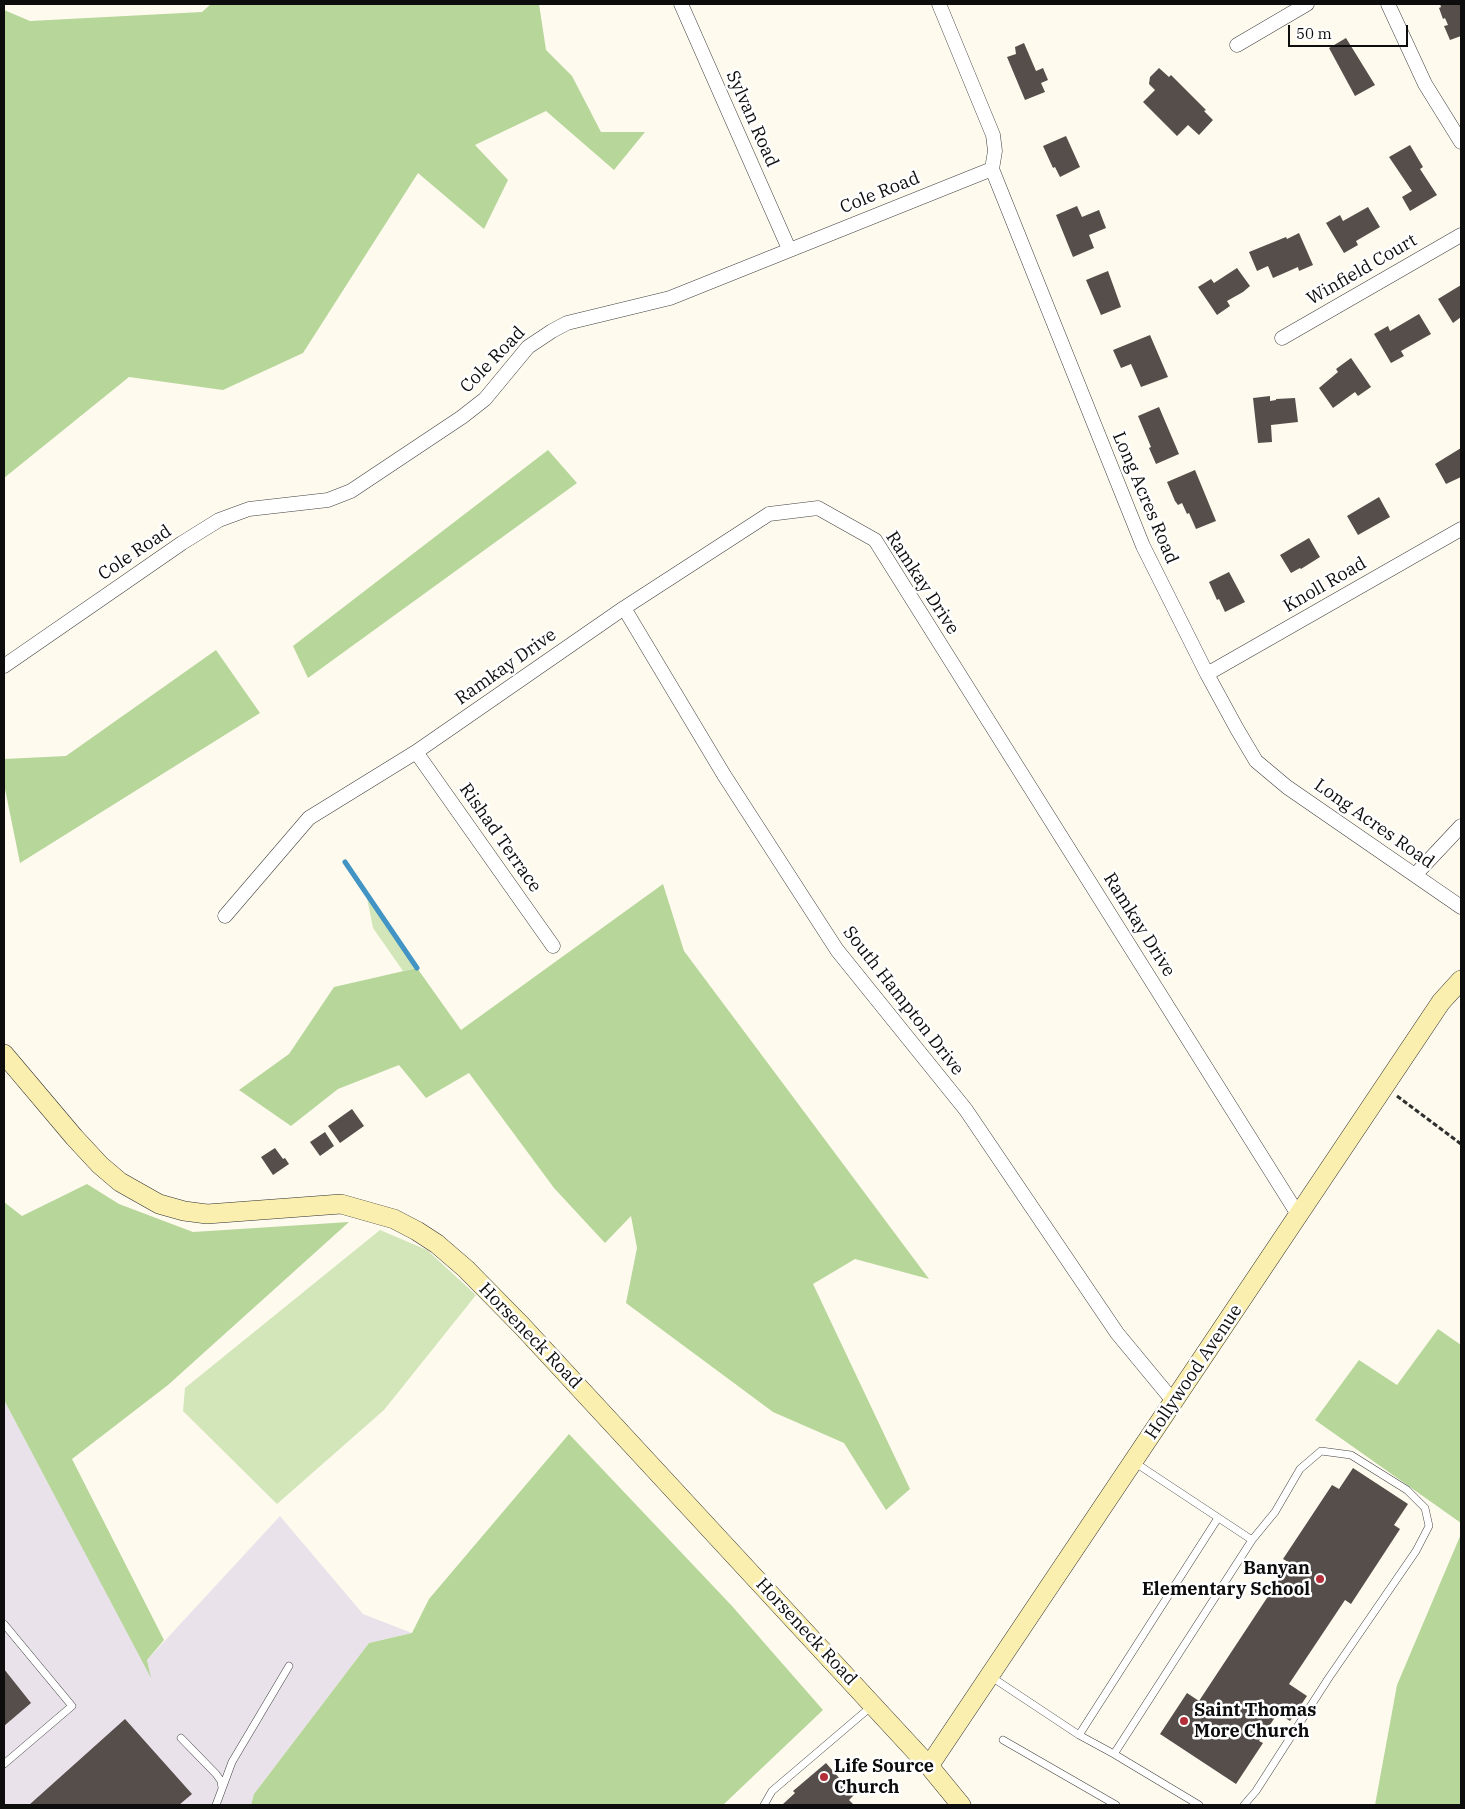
<!DOCTYPE html>
<html>
<head>
<meta charset="utf-8">
<style>
	body { margin:0 }
	#map { position:relative; width:1465px; height:1809px; overflow:hidden; background:#fefaee; font-family:"IBM Plex Serif",serif }
	canvas { display:block }
	.frame { position:absolute; inset:0; border:5px solid #0d0d0d; pointer-events:none }
	.scale { position:absolute; left:1288px; top:25px; width:120px; height:22px; box-sizing:border-box; border:2px solid #0d0d0d; border-top:0; padding-left:6px; font-size:15px; line-height:18px; white-space:nowrap; color:#0d0d0d; -webkit-text-stroke:4px #fff; paint-order:stroke }
</style>
</head>
<body>
<div id="map">
<canvas width="1465" height="1809"></canvas>
<div class="frame"></div>
<div class="scale">50 m</div>
</div>
<script>
const ctx = document.querySelector('canvas').getContext('2d');
ctx.lineJoin = 'round';
function fill(path, color) { ctx.fillStyle = color; ctx.fill(path, 'evenodd'); }
const shape = rows => new Path2D(rows.map(r => 'M' + r).join(''));
function trace(path, color, width, dash) { ctx.strokeStyle = color; ctx.lineWidth = width; ctx.lineCap = dash ? 'butt' : 'round'; ctx.setLineDash(dash || []); ctx.stroke(path); }
function label(font, color, halo, rows, align = 'center') {
  ctx.font = font + ' "IBM Plex Serif",serif'; ctx.lineWidth = 5; ctx.setLineDash([]); ctx.textBaseline = 'middle'; ctx.strokeStyle = halo; ctx.fillStyle = color; for (const [text, x, y, turn = 0] of rows) {
    ctx.save(); ctx.translate(x, y); ctx.rotate((+turn || 0) * Math.PI / 180); ctx.textAlign = isNaN(turn) ? turn : align; if (halo) ctx.strokeText(text, 0, 0); ctx.fillText(text, 0, 0); ctx.restore();
  }
}
fill(shape([
	[4,1400,150,1675,147,1660,280,1516,363,1614,412,1633,369,1643,254,1794,251,1805,4,1805]
]), '#eae2eb');
fill(shape([
	[367,898,417,968,403,971,373,928],
	[380,1230,427,1250,476,1295,384,1410,277,1504,183,1411,185,1388]
]), '#d2e6ba');
fill(shape([
	[211,4,539,4,546,50,572,76,601,132,645,132,614,170,546,111,475,145,508,180,484,229,418,173,303,353,223,390,129,377,4,478,4,10,30,21,202,12],
	[548,450,577,483,308,678,293,646],
	[216,650,260,713,20,863,4,784,4,759,66,756],
	[663,884,684,951,929,1279,855,1259,813,1284,910,1489,886,1510,844,1443,773,1412,626,1303,637,1248,631,1216,605,1243,554,1188,469,1073,426,1098,399,1065,338,1089,291,1126,239,1090,289,1054,334,987,417,968,461,1030],
	[87,1184,119,1204,193,1232,349,1222,168,1385,72,1459,164,1640,147,1660,151,1678,4,1400,4,1202,22,1216],
	[1438,1329,1461,1345,1461,1523,1315,1420,1359,1360,1397,1385],
	[569,1434,732,1606,823,1710,723,1805,251,1805,254,1794,369,1643,412,1633,429,1599],
	[1461,1534,1461,1805,1375,1805,1397,1685]
]), '#b7d69a');
trace(shape([
	[345,862,417,968]
]), '#4294c4', 5);
fill(shape([
	[1440,4,1461,4,1461,36,1450,40,1444,26,1448,25,1445,18,1443,19,1439,8,1441,7],
	[1346,38,1375,85,1355,96,1329,48],
	[1024,43,1036,71,1043,68,1048,80,1041,83,1045,92,1025,100,1007,57,1016,54,1015,47],
	[1159,68,1169,77,1171,75,1206,110,1204,111,1213,120,1199,135,1188,125,1177,136,1143,102,1155,90,1149,84,1150,77],
	[1066,136,1080,167,1060,177,1055,167,1053,168,1043,146],
	[1410,145,1423,167,1420,169,1437,195,1410,211,1402,197,1412,191,1389,157],
	[1077,206,1082,217,1099,210,1106,228,1089,235,1094,248,1073,257,1056,215],
	[1368,207,1380,227,1356,241,1358,245,1344,253,1326,223,1340,215,1343,221],
	[1299,233,1313,265,1299,271,1298,267,1273,278,1268,266,1257,271,1249,252,1286,237,1287,239],
	[1237,268,1250,286,1243,292,1227,301,1230,306,1217,315,1198,287,1211,279,1214,283],
	[1108,271,1121,307,1101,315,1086,280],
	[1461,285,1461,317,1453,323,1438,299],
	[1419,314,1431,334,1401,351,1404,356,1391,363,1374,334,1388,326,1390,331],
	[1150,335,1168,377,1141,387,1131,364,1121,368,1113,350],
	[1351,358,1371,387,1358,396,1355,392,1333,408,1319,388,1338,372,1336,369],
	[1270,396,1270,401,1276,400,1276,399,1295,398,1298,422,1271,425,1272,442,1258,443,1253,398],
	[1159,407,1179,454,1156,464,1149,448,1151,447,1138,416],
	[1461,448,1461,477,1446,484,1435,464],
	[1195,470,1216,521,1196,529,1189,513,1187,514,1182,503,1178,505,1175,501,1167,482],
	[1379,497,1390,517,1358,535,1347,516],
	[1309,538,1320,557,1301,569,1300,568,1291,573,1280,555],
	[1229,572,1245,602,1225,612,1219,599,1217,600,1209,582],
	[352,1109,364,1126,340,1143,328,1126],
	[325,1132,334,1146,320,1156,310,1142],
	[275,1148,283,1159,285,1158,289,1164,273,1175,261,1157],
	[1353,1468,1408,1504,1394,1525,1400,1529,1351,1604,1345,1600,1289,1684,1307,1696,1290,1721,1278,1713,1259,1741,1263,1743,1236,1784,1160,1734,1187,1693,1199,1701,1290,1563,1283,1559,1332,1485,1339,1489],
	[4,1669,31,1703,4,1726],
	[125,1719,192,1794,179,1805,29,1805],
	[826,1763,854,1795,849,1800,854,1805,784,1805,783,1804,795,1793,793,1791]
]), '#554e4a');
const lane = shape([
	[1134,1462,1252,1540,1114,1754,1199,1805],
	[4,1624,72,1706,4,1764],
	[990,1676,1079,1735],
	[181,1738,216,1774,221,1781,222,1788],
	[1003,1740,1116,1805],
	[1114,1754,1079,1735,1218,1518],
	[216,1805,232,1762,289,1666],
	[764,1805,772,1791,873,1705],
	[1244,1805,1256,1791,1328,1679,1416,1551,1429,1526,1425,1508,1407,1490,1351,1455,1321,1451,1300,1469,1275,1512,1252,1540]
]);
const street = shape([
	[681,4,789,249],
	[939,4,993,135,995,151,992,169,1143,546,1207,674,1237,729,1256,761,1287,787,1461,907],
	[1388,4,1425,84,1461,142],
	[1237,45,1307,4],
	[1282,338,1461,235],
	[624,608,724,775,837,950,966,1110,1117,1333,1174,1402],
	[4,666,182,543,219,520,249,509,328,500,351,491,462,417,485,399,528,347,552,331,567,323,670,298,992,169],
	[1207,674,1461,529],
	[416,752,553,946],
	[1415,875,1461,826],
	[225,916,309,818,416,752,624,608,769,514,818,508,875,540,1299,1216]
]);
const secondary = shape([
	[4,1054,74,1137,100,1165,120,1182,159,1204,184,1211,207,1214,341,1204,394,1219,417,1231,437,1244,466,1269,522,1326,929,1766,961,1805],
	[929,1766,1441,1002,1461,980]
]);
trace(lane, '#404040', 8);
trace(street, '#404040', 15);
trace(secondary, '#2f2f2f', 20);
trace(shape([
	[1397,1096,1461,1144]
]), '#2f2f2f', 3, [5, 2.5]);
trace(lane, '#fff', 7);
trace(street, '#fff', 14);
trace(secondary, '#faefae', 19);
for (const [x, y, r, color] of [
	[1320,1579,5,"#b42e38"],
	[1184,1721,5,"#b42e38"],
	[824,1777,5,"#b42e38"]
]) { const dot = new Path2D(); dot.arc(x, y, r, 0, 2 * Math.PI); ctx.fillStyle = color; ctx.fill(dot); trace(dot, '#fff', 2); }
label('18px', '#0d0d0d', '#fff', [
	["Sylvan Road",752,119,66],
	["Cole Road",880,193,-22],
	["Winfield Court",1362,270,-30],
	["Cole Road",493,360,-46],
	["Long Acres Road",1145,498,67],
	["Cole Road",135,553,-34],
	["Ramkay Drive",922,583,57],
	["Knoll Road",1325,585,-30],
	["Ramkay Drive",506,667,-35],
	["Long Acres Road",1374,824,35],
	["Rishad Terrace",500,838,55],
	["Ramkay Drive",1139,925,58],
	["South Hampton Drive",903,1001,52],
	["Horseneck Road",530,1336,46],
	["Hollywood Avenue",1194,1372,-56],
	["Horseneck Road",806,1632,47]
]);
label('bold 18px', '#0d0d0d', '#fff', [
	["Banyan",1310,1569,"right"],
	["Elementary School",1310,1590,"right"],
	["Saint Thomas",1194,1711],
	["More Church",1194,1732],
	["Life Source",834,1767],
	["Church",834,1788]
], 'left');
</script>
</body>
</html>
